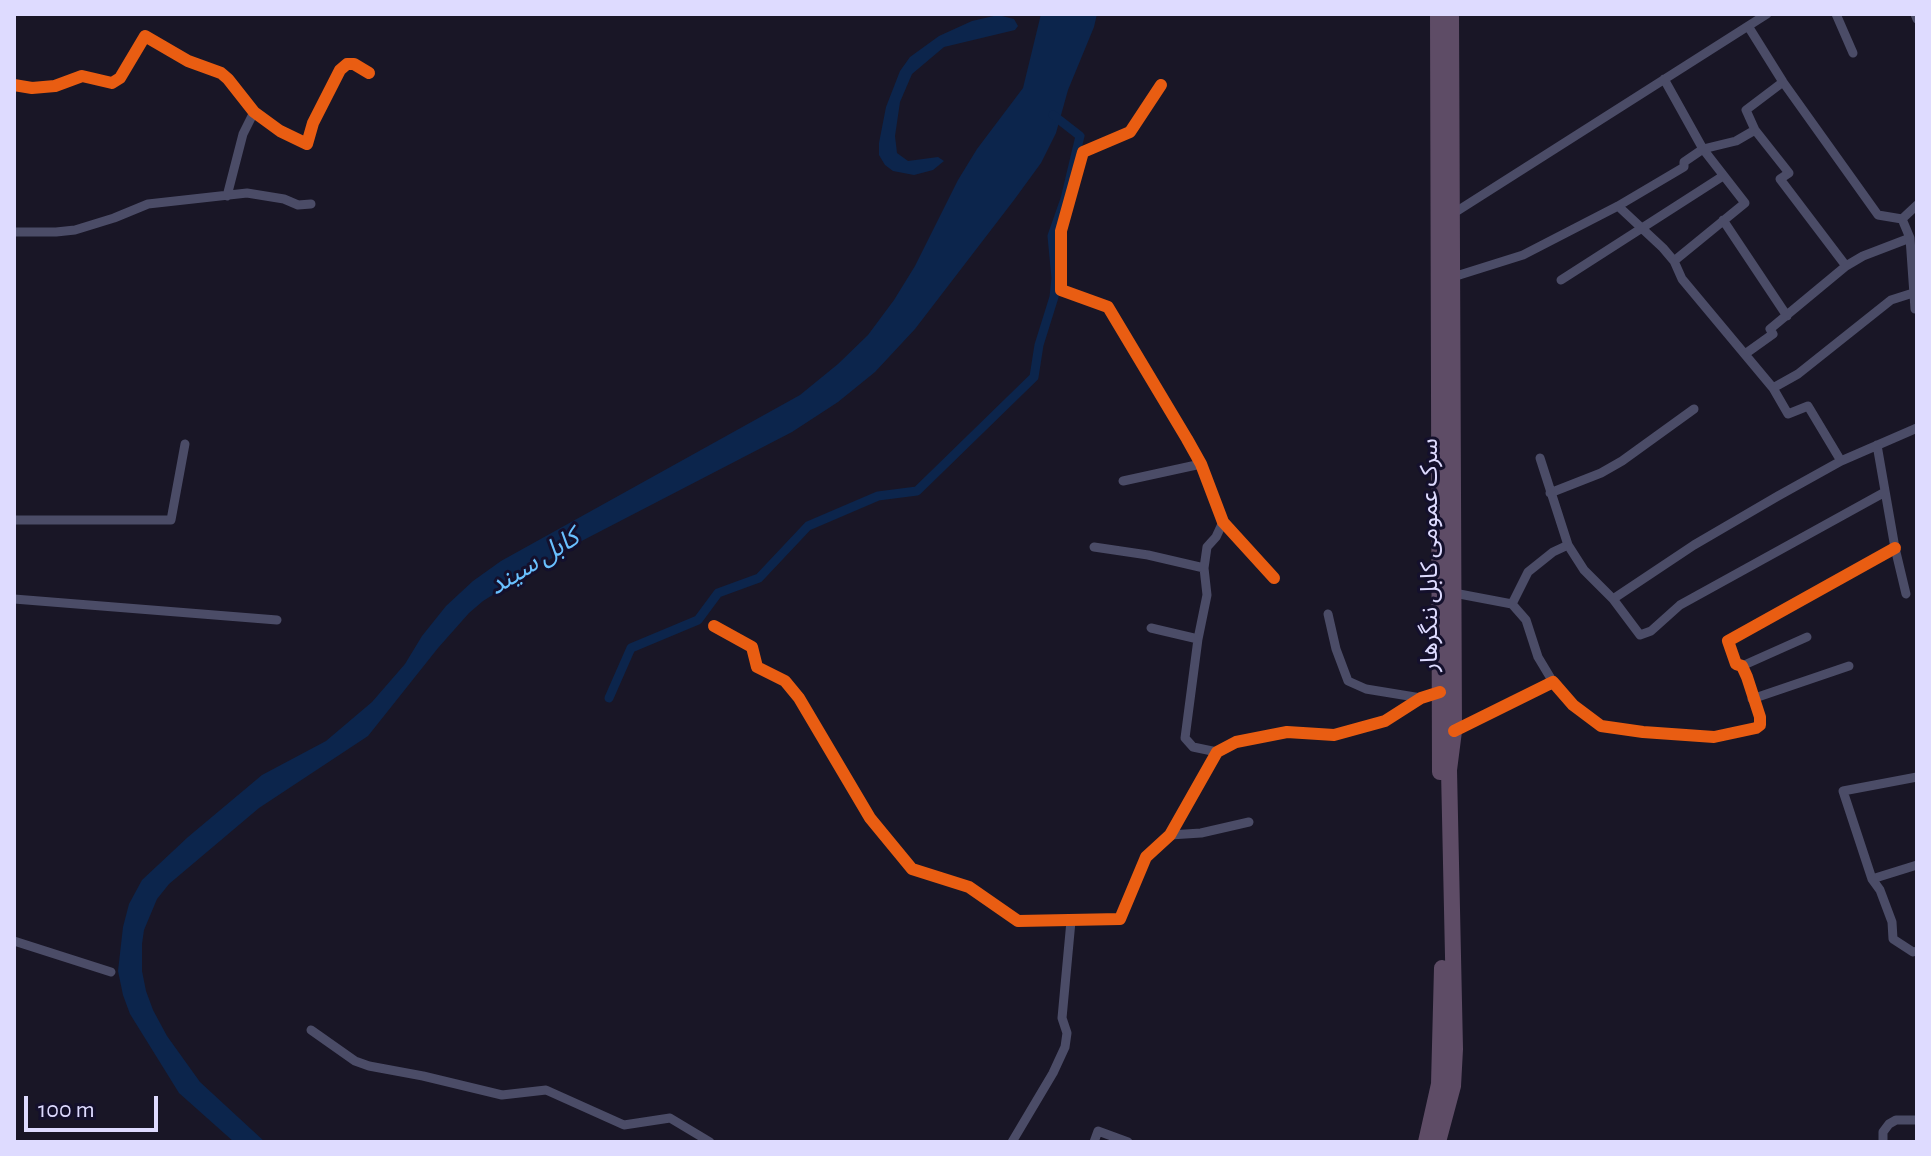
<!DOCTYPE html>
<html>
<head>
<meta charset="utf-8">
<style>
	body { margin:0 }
	#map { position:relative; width:1931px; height:1156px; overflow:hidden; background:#191626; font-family:"Alegreya Sans",sans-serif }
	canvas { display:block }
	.frame { position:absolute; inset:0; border:16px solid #dedbff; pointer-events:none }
	.scale { position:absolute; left:24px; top:1096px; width:134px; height:36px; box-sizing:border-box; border:4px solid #dedbff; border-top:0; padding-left:10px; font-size:24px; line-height:28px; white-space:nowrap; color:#dedbff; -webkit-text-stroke:6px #14102c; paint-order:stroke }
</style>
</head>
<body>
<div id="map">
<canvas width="1931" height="1156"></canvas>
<div class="frame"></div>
<div class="scale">100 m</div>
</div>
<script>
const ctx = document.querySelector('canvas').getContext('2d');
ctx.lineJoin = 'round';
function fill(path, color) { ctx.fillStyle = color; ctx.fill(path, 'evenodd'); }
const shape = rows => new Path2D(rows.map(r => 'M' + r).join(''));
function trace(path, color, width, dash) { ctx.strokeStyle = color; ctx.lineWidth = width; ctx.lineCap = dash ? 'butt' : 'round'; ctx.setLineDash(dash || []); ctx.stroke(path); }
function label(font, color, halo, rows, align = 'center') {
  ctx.font = font + ' "Alegreya Sans","Noto Sans Arabic",sans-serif'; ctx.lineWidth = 6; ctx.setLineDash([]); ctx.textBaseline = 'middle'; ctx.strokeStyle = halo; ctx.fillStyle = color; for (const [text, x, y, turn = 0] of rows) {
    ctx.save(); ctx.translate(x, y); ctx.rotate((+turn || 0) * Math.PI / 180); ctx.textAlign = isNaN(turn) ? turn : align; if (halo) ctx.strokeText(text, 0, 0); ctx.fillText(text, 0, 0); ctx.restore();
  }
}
fill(shape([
	[1041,14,1097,14,1094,27,1068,90,1056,133,1041,163,1014,200,915,329,875,372,838,402,792,432,570,547,483,601,469,613,438,648,368,736,259,808,169,884,157,899,144,930,142,944,142,971,146,991,153,1010,167,1036,200,1082,265,1142,234,1142,179,1093,130,1014,123,995,118,971,123,927,129,904,142,880,188,837,262,775,326,741,372,702,405,664,422,636,446,606,473,581,501,561,800,395,838,364,868,335,894,300,915,266,958,180,977,149,1023,88],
	[998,15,1014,19,1018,26,1015,30,944,47,912,74,900,102,895,136,897,153,908,161,938,157,944,161,933,170,914,175,893,171,885,165,879,155,879,143,886,107,900,71,910,57,939,36,972,21]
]), '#0c254c');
trace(shape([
	[609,698,631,648,698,620,718,593,759,578,808,526,878,496,917,491,1034,377,1039,345,1054,297,1056,278,1052,236,1065,199,1080,136,1053,115]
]), '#0c254c', 9);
trace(shape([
	[1836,14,1853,53],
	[1915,14,1917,19],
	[1748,26,1783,82,1878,215,1902,219,1917,205],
	[1664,79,1703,149,1745,203,1674,261],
	[1783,82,1746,110,1755,130,1789,173,1780,179,1846,266],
	[14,85,32,88,55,86,82,76,112,83,120,78,145,36,188,61,221,73,228,79,254,112,280,131,307,144,313,123,340,70,347,64,354,64,369,73],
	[1161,85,1130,132,1083,152,1061,231,1061,290,1108,307,1187,439,1201,464,1223,522,1274,578],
	[227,196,243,134,254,112],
	[1618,206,1663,248,1674,261,1682,279,1773,388,1788,414,1808,406,1841,461],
	[1454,213,1767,14],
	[1902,219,1910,238,1915,309],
	[1723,220,1787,316],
	[14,232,56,232,75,230,114,218,148,204,247,193,284,199,298,205,311,204],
	[1453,277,1523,255,1618,206,1684,167,1684,162,1703,149,1736,141,1755,130],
	[1561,280,1723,176],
	[1745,354,1773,334,1770,329,1846,266,1863,256,1910,238],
	[1773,388,1798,374,1891,300,1913,293],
	[1877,445,1895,548,1906,594],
	[1540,458,1568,545,1584,570,1613,599,1640,635,1651,631,1680,605,1885,492],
	[1123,481,1201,464],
	[1550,493,1601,473,1622,461,1694,409],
	[14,520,171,520,185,444],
	[1094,547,1148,555,1204,568],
	[1454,593,1512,604,1526,620,1538,657,1553,682],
	[14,599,277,620],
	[1613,599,1694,545,1778,496,1841,461,1917,428],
	[1512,604,1528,572,1553,552,1568,545],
	[1328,614,1336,649,1348,681,1366,689,1421,698],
	[714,626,752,647,757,667,785,681,799,698,870,818,912,869,969,887,1018,921,1120,919,1146,857,1170,835,1217,752,1236,742,1287,732,1334,735,1385,721,1421,698,1440,692],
	[1151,628,1198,639],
	[1742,666,1807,637],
	[1752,699,1849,666],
	[1454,731,1553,682,1573,705,1601,726,1643,732,1714,737,1756,728,1760,725,1760,717,1747,677,1742,666,1736,664,1728,641,1895,548],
	[1217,752,1193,747,1185,738,1198,639,1207,595,1204,568,1207,547,1216,537,1223,522],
	[1917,777,1843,791,1872,879,1880,890,1892,922,1893,939,1913,952,1917,951],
	[1170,835,1201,833,1249,822],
	[1872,879,1917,865],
	[14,941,111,972],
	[311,1030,355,1061,369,1066,423,1076,502,1095,546,1090,624,1125,670,1118,710,1142],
	[1012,1142,1053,1073,1065,1047,1067,1033,1062,1018,1071,921],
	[1094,1142,1098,1131,1128,1142],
	[1883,1142,1883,1132,1889,1124,1896,1120,1917,1120]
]), '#4b4c67', 9);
trace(shape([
	[1438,14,1440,772],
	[1426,1142,1439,1084,1442,968],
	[1438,1142,1453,1086,1455,1049,1449,770,1454,731,1451,14]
]), '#5e4c66', 16);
trace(shape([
	[14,85,32,88,55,86,82,76,112,83,120,78,145,36,188,61,221,73,228,79,254,112,280,131,307,144,313,123,340,70,347,64,354,64,369,73],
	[1161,85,1130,132,1083,152,1061,231,1061,290,1108,307,1187,439,1201,464,1223,522,1274,578],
	[714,626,752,647,757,667,785,681,799,698,870,818,912,869,969,887,1018,921,1120,919,1146,857,1170,835,1217,752,1236,742,1287,732,1334,735,1385,721,1421,698,1440,692],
	[1454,731,1553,682,1573,705,1601,726,1643,732,1714,737,1756,728,1760,725,1760,717,1747,677,1742,666,1736,664,1728,641,1895,548]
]), '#e95d12', 12);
label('24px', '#dedbff', '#14102c', [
	["سرک عمومی کابل ننگرهار",1430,555,-90]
]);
label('italic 26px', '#69c0ff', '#14102c', [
	["کابل سيند",534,562,-32]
]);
</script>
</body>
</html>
